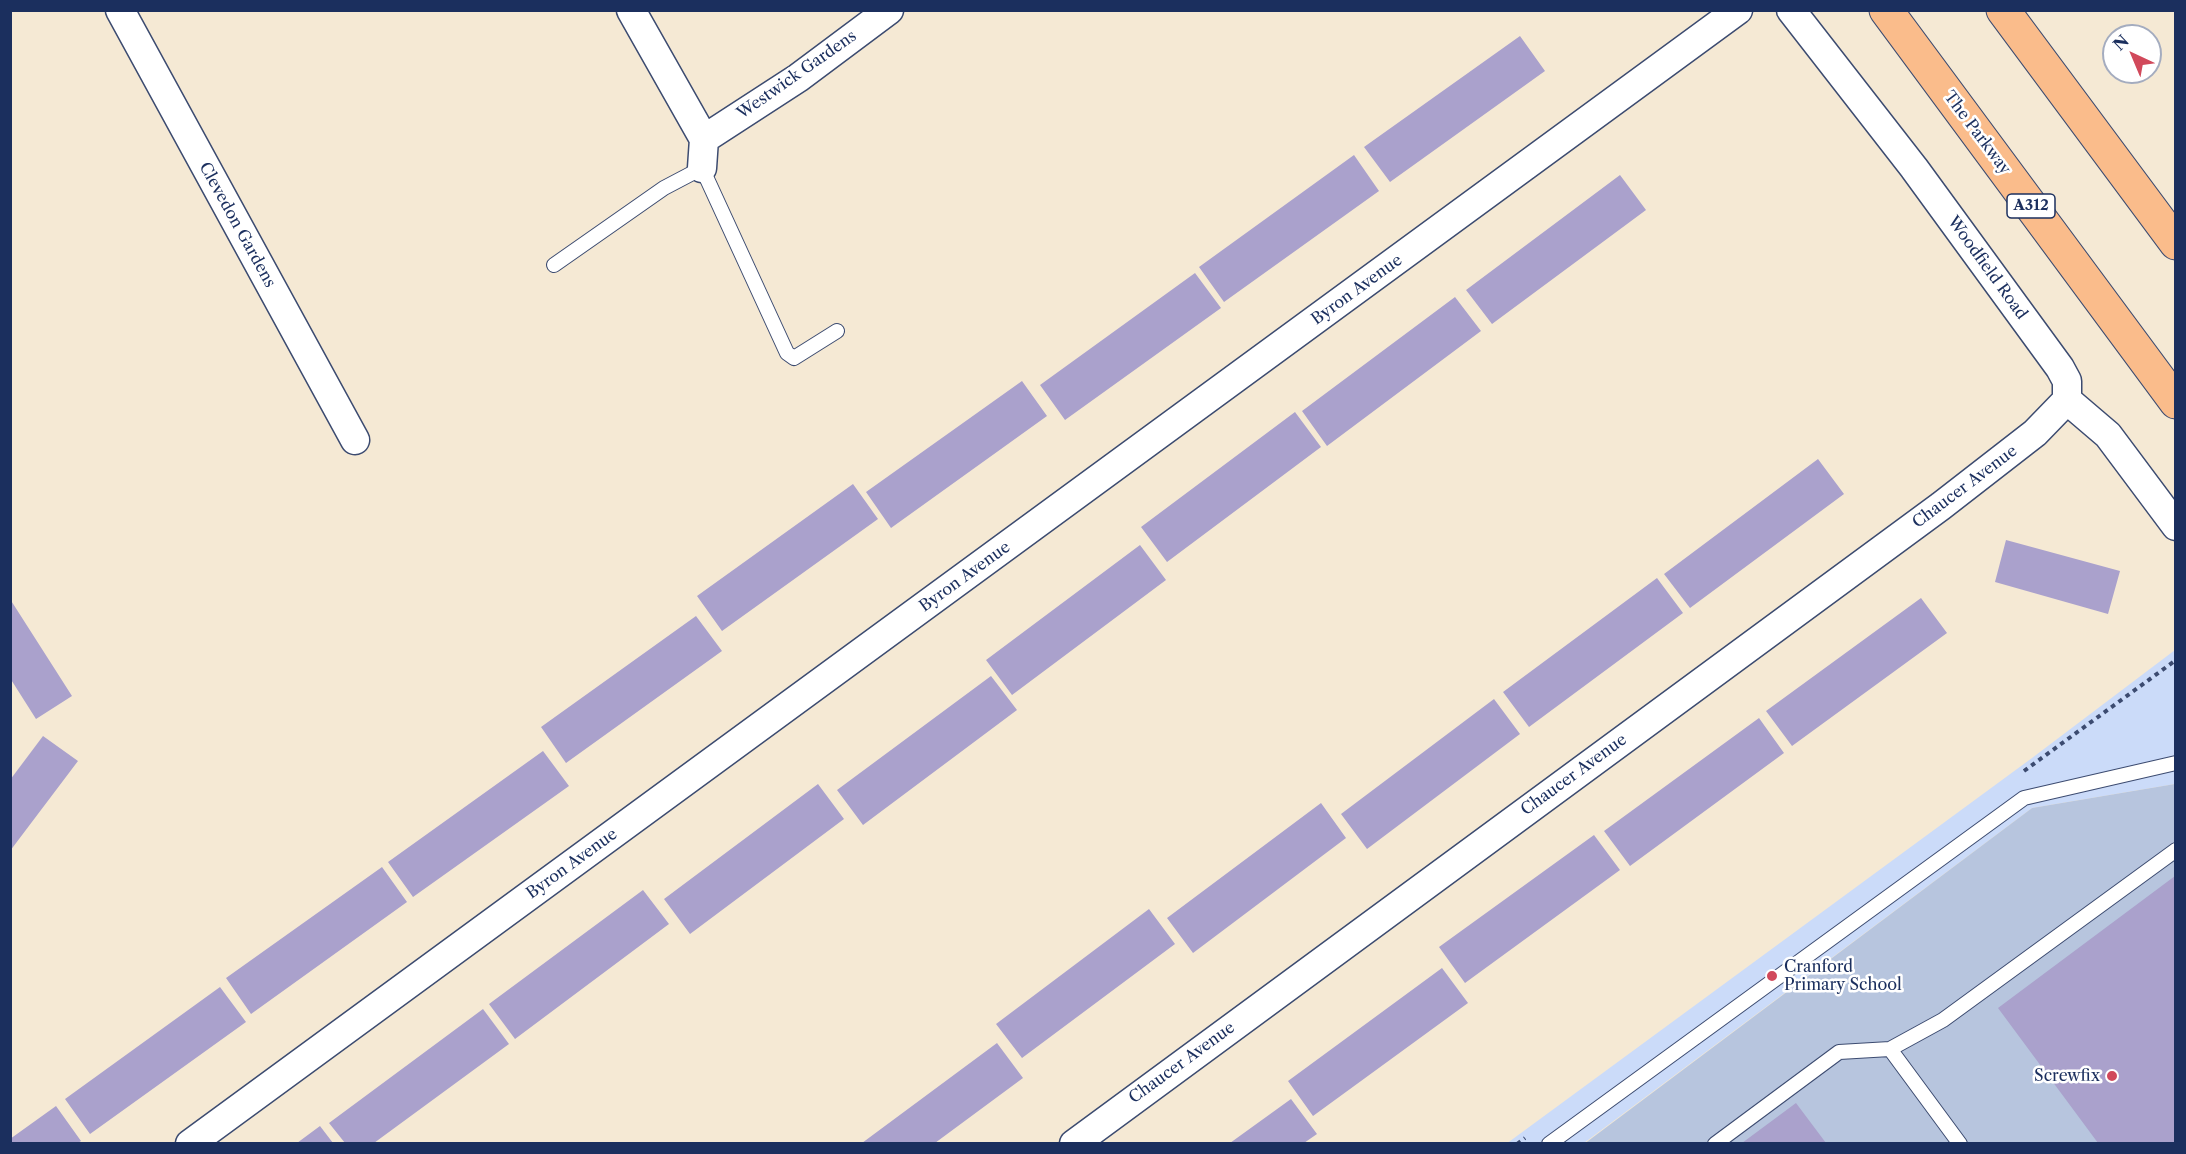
<!DOCTYPE html>
<html>
<head>
<meta charset="utf-8">
<style>
	body { margin:0 }
	#map { position:relative; width:2186px; height:1154px; overflow:hidden; background:#f5e9d4; font-family:"Libre Caslon Text",serif }
	canvas { display:block }
	.frame { position:absolute; inset:0; border:12px solid #1b2f5e; pointer-events:none }
	.north { position:absolute; left:2102px; top:24px; width:60px; height:60px; box-sizing:border-box; background:#fff; border:2px solid #a4acbf; border-radius:50%; rotate:316deg; font-size:16px; font-weight:700; line-height:24px; text-align:center; color:#1b2f5e }
	.north::after { content:''; display:block; margin:auto; width:21px; height:27px; background:#d1495b; clip-path:polygon(50% 0,100% 100%,50% 72%,0 100%) }
</style>
</head>
<body>
<div id="map">
<canvas width="2186" height="1154"></canvas>
<div class="frame"></div>
<div class="north">N</div>
</div>
<script>
const ctx = document.querySelector('canvas').getContext('2d');
ctx.lineJoin = 'round';
function fill(path, color) { ctx.fillStyle = color; ctx.fill(path, 'evenodd'); }
const shape = rows => new Path2D(rows.map(r => 'M' + r).join(''));
function trace(path, color, width, dash) { ctx.strokeStyle = color; ctx.lineWidth = width; ctx.lineCap = dash ? 'butt' : 'round'; ctx.setLineDash(dash || []); ctx.stroke(path); }
function label(font, color, halo, rows, align = 'center') {
  ctx.font = font + ' "Libre Caslon Text",serif'; ctx.lineWidth = 5; ctx.setLineDash([]); ctx.textBaseline = 'middle'; ctx.strokeStyle = halo; ctx.fillStyle = color; for (const [text, x, y, turn = 0] of rows) {
    ctx.save(); ctx.translate(x, y); ctx.rotate((+turn || 0) * Math.PI / 180); ctx.textAlign = isNaN(turn) ? turn : align; if (halo) ctx.strokeText(text, 0, 0); ctx.fillText(text, 0, 0); ctx.restore();
  }
}
fill(shape([
	[2175,650,2175,784,2032,808,1584,1143,1506,1144,2032,758]
]), '#cbdbf9');
fill(shape([
	[2175,784,2175,1143,1584,1144,2032,808]
]), '#b7c5de');
fill(shape([
	[1520,36,1545,71,1390,182,1364,147],
	[1354,155,1379,191,1224,302,1199,267],
	[1620,175,1646,210,1492,324,1466,290],
	[1195,273,1221,308,1065,420,1040,385],
	[1455,297,1481,331,1327,446,1302,411],
	[1022,381,1047,416,891,528,866,492],
	[1295,412,1321,447,1167,562,1141,527],
	[1818,459,1844,494,1690,608,1664,574],
	[853,484,878,519,722,631,697,596],
	[2006,540,2120,571,2108,614,1995,582],
	[1140,545,1166,580,1012,695,986,660],
	[1657,578,1683,613,1529,727,1503,692],
	[1921,598,1947,633,1792,746,1766,711],
	[10,599,72,696,36,719,10,678],
	[696,616,722,651,566,763,541,727],
	[991,676,1017,710,863,825,837,790],
	[1494,699,1520,734,1367,849,1341,814],
	[1759,718,1784,753,1630,866,1604,831],
	[43,736,78,761,10,851,10,780],
	[543,751,569,786,413,897,388,862],
	[818,784,844,819,690,934,664,899],
	[1321,803,1346,838,1193,953,1167,918],
	[1594,835,1620,870,1465,983,1439,947],
	[382,867,407,902,251,1014,226,978],
	[2175,876,2175,1143,2098,1143,1998,1008],
	[643,890,669,924,515,1039,489,1004],
	[1149,909,1175,944,1022,1058,996,1024],
	[1442,968,1468,1003,1313,1116,1288,1081],
	[220,987,246,1022,90,1134,65,1099],
	[483,1009,509,1044,374,1143,345,1143,329,1123],
	[997,1043,1023,1078,935,1143,862,1143],
	[1291,1099,1317,1134,1304,1143,1230,1143],
	[1796,1103,1826,1143,1742,1143],
	[56,1106,81,1141,78,1143,10,1143,10,1139],
	[320,1126,333,1143,297,1143]
]), '#aaa1cc');
const service = shape([
	[554,265,664,188,702,168,787,353,794,358,837,331],
	[1890,1049,1960,1144],
	[1549,1144,2024,798,2176,763],
	[1715,1144,1839,1052,1890,1049,1943,1020,2176,850]
]);
const minor = shape([
	[120,10,355,440],
	[631,10,704,139,702,168],
	[1791,10,1914,168,2060,368,2067,381,2067,400],
	[704,139,798,78,889,10],
	[2067,400,2108,435,2176,526],
	[190,1144,1738,10],
	[1074,1144,1941,506,2035,433,2067,400]
]);
const trunk = shape([
	[1886,10,2176,402],
	[2003,10,2176,243]
]);
trace(service, '#3c4b70', 16);
trace(minor, '#3c4b70', 31);
trace(trunk, '#3c4b70', 35);
trace(shape([
	[2024,771,2176,660],
	[1517,1144,1525,1138]
]), '#3c4b70', 4, [4.5, 4.5]);
trace(service, '#fff', 14);
trace(minor, '#fff', 28);
trace(trunk, '#fabc8b', 33);
for (const [x, y, r, color] of [
	[1772,976,6,"#d1495b"],
	[2112,1076,6,"#d1495b"]
]) { const dot = new Path2D(); dot.arc(x, y, r, 0, 2 * Math.PI); ctx.fillStyle = color; ctx.fill(dot); trace(dot, '#fff', 2); }
for (const [x, y, w] of [
	[2031,206,48]
]) { const box = new Path2D(); box.roundRect(x - w / 2, y - 12, w, 24, 4.5); ctx.fillStyle = '#fff'; ctx.fill(box); trace(box, '#1b2f5e', 1.5); }
label('bold 15px', '#1b2f5e', null, [
	["A312",2031,206]
]);
label('16px', '#1b2f5e', '#fff', [
	["Westwick Gardens",797,75,-35],
	["The Parkway",1977,133,53],
	["Clevedon Gardens",237,225,61],
	["Woodfield Road",1987,268,54],
	["Byron Avenue",1357,290,-36],
	["Chaucer Avenue",1965,487,-37],
	["Byron Avenue",965,577,-36],
	["Chaucer Avenue",1574,775,-36],
	["Byron Avenue",572,864,-36],
	["Chaucer Avenue",1182,1063,-36]
]);
label('16px', '#1b2f5e', '#fff', [
	["Cranford",1784,967],
	["Primary School",1784,985],
	["Screwfix",2100,1076,"right"]
], 'left');
</script>
</body>
</html>
